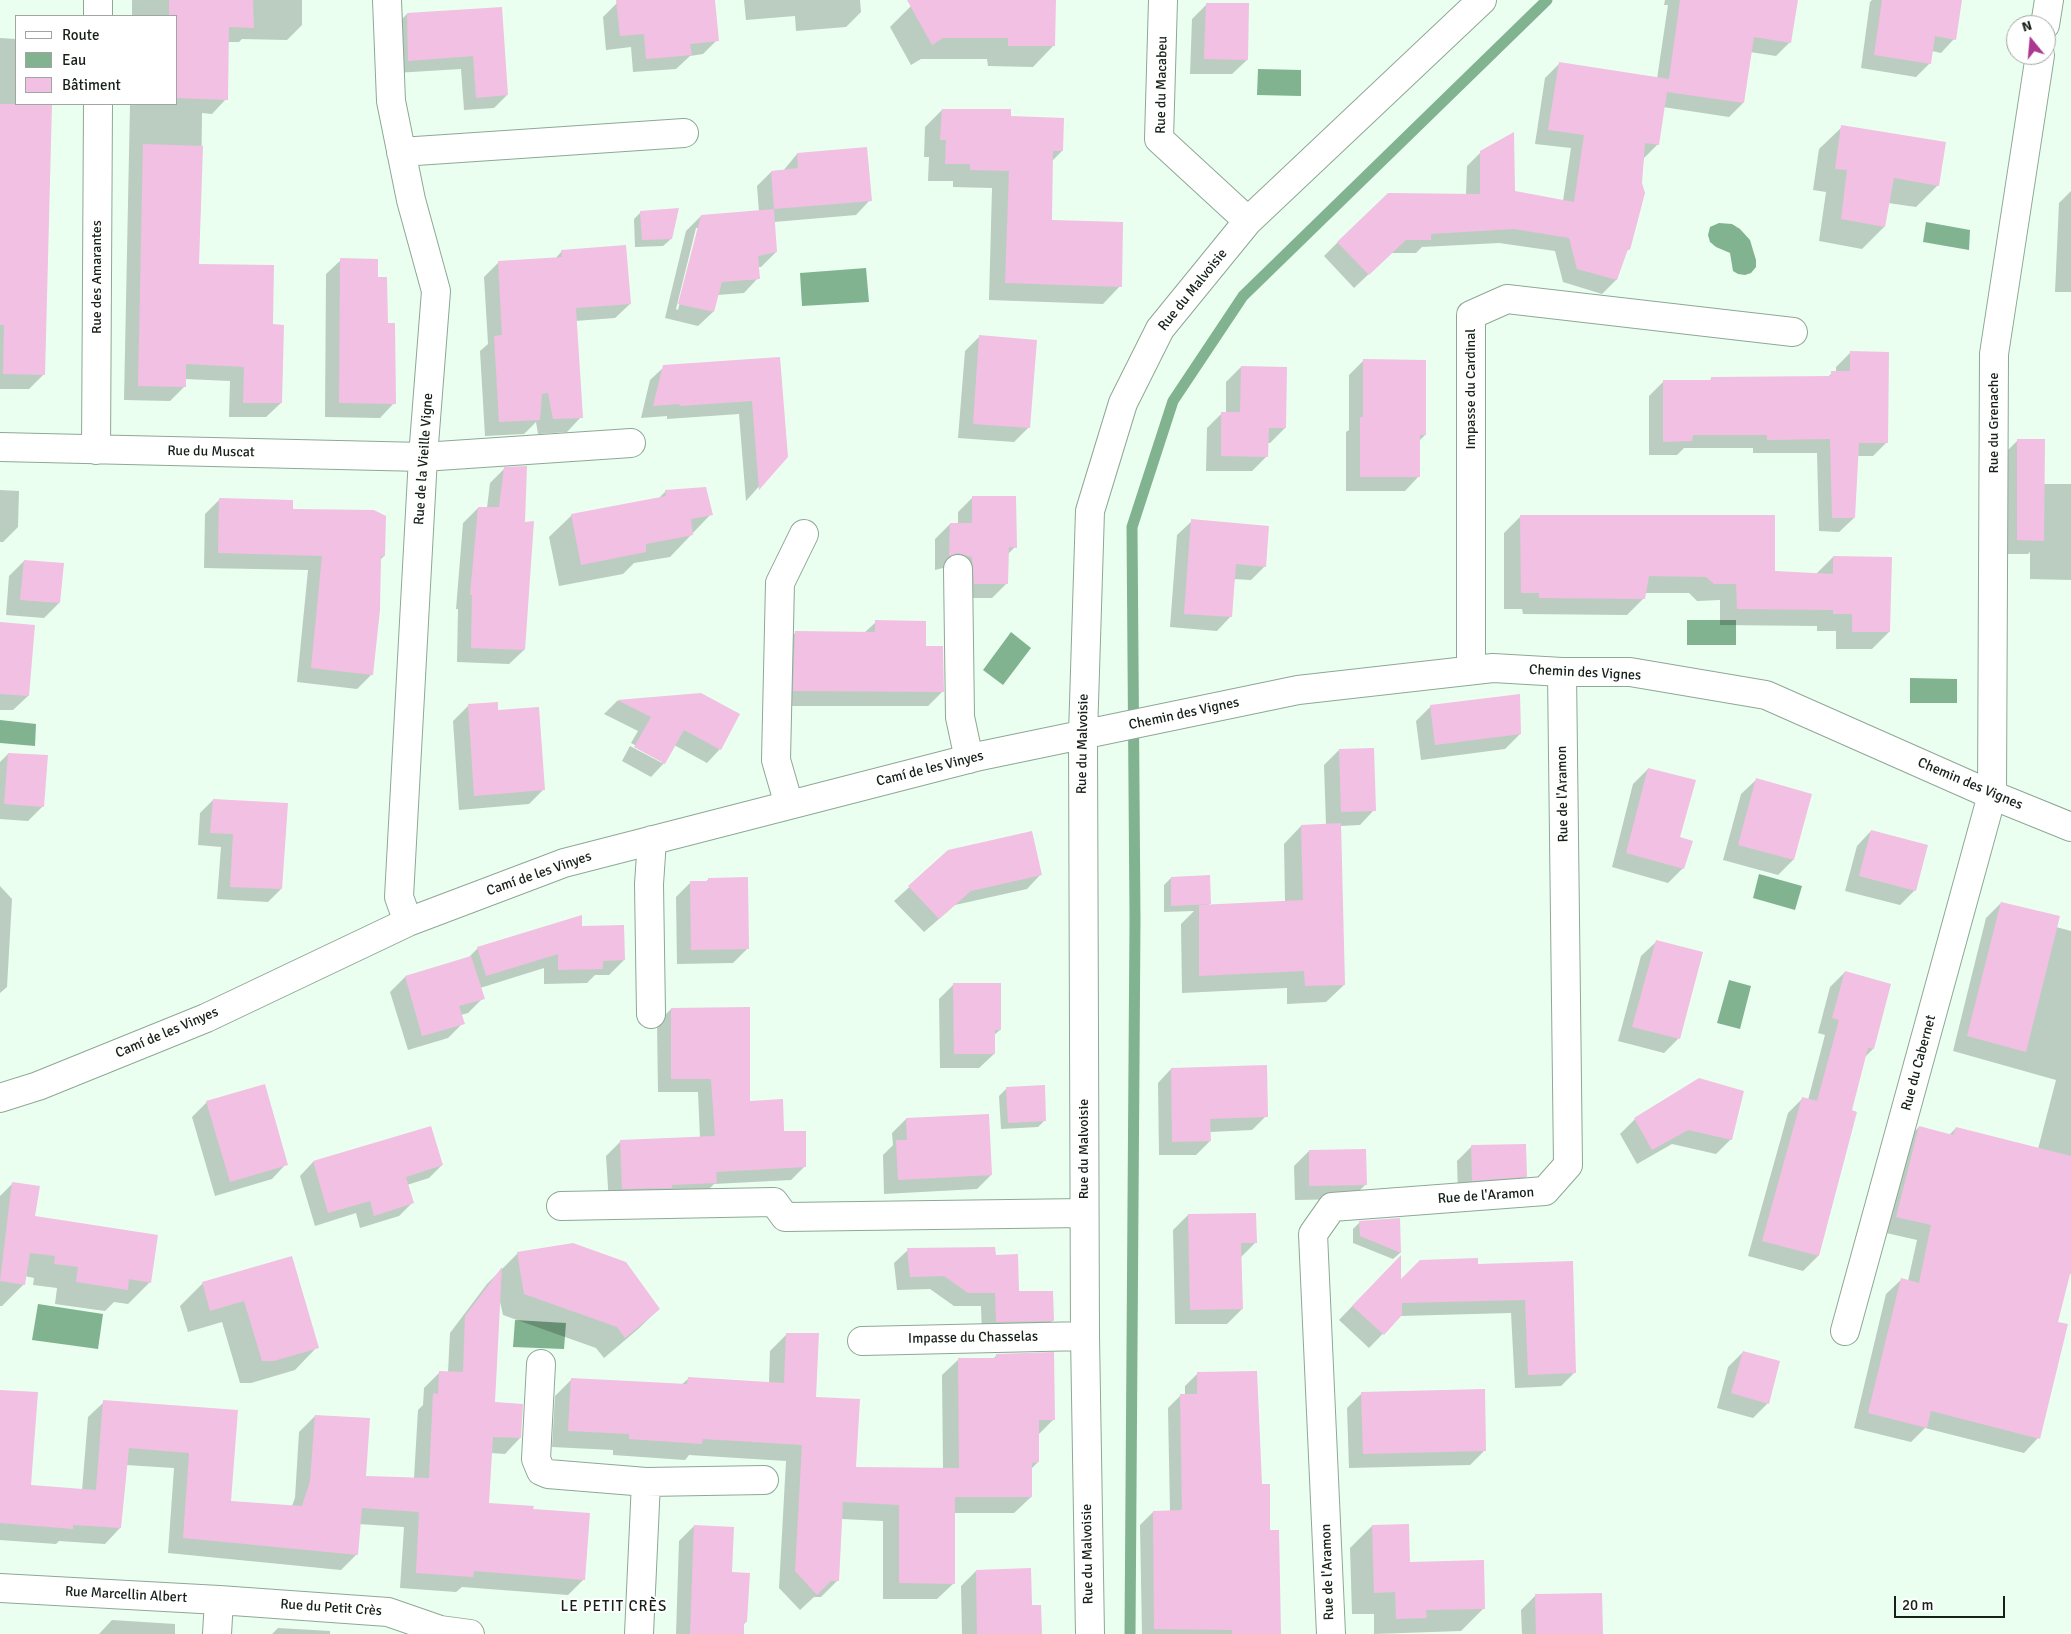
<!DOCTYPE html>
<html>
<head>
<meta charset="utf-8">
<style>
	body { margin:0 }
	#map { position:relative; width:2071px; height:1634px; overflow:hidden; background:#eafff0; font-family:Signika,sans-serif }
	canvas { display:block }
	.legend { position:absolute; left:15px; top:15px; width:162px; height:90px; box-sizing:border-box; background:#fff; border:1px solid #a2a6a3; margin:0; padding:6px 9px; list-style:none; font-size:15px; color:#172019 }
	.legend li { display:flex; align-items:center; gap:10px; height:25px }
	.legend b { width:25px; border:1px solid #a2a6a3 }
	.north { position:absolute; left:2006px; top:15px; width:50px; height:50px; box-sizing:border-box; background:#fff; border:1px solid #a2a6a3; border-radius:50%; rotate:343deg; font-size:14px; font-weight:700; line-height:20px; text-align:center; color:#172019 }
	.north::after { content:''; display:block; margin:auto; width:18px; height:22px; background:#ab3791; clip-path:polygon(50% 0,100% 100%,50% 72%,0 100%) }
	.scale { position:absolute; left:1894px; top:1596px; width:111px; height:22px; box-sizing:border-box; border:2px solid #172019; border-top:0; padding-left:6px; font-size:15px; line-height:18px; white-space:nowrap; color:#172019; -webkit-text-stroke:4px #fff; paint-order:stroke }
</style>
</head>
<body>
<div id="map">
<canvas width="2071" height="1634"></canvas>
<ul class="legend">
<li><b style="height:6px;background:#fff"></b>Route</li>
<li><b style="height:14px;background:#81b391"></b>Eau</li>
<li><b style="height:14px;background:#f2c0e2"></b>Bâtiment</li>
</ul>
<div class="north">N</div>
<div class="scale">20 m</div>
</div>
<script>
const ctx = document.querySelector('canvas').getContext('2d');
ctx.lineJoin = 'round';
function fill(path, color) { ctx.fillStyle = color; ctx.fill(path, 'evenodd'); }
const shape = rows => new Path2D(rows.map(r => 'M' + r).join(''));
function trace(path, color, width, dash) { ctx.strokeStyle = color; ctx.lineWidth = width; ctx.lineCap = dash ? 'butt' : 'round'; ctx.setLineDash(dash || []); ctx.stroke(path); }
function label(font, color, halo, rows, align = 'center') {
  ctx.font = font + ' Signika,sans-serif'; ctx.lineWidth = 4; ctx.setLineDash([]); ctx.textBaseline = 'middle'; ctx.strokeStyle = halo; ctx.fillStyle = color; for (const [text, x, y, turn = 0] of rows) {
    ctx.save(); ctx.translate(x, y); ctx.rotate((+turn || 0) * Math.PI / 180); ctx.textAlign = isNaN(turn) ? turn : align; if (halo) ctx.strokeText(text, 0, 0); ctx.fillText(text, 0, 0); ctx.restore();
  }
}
fill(shape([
	[1258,69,1301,70,1301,96,1257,95],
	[1926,222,1970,230,1969,250,1923,242],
	[1719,223,1732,224,1740,229,1750,240,1756,260,1756,267,1751,273,1745,275,1738,274,1733,271,1730,253,1716,247,1710,242,1708,235,1710,227],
	[866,268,869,302,802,306,800,273],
	[1687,620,1736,620,1736,645,1687,645],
	[1011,632,1031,648,1003,685,983,670],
	[1910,678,1957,679,1957,703,1910,703],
	[0,720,36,724,35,746,0,743],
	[1759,874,1802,886,1795,910,1753,898],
	[1729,980,1751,986,1740,1029,1717,1023],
	[38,1304,103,1314,98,1349,32,1340],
	[515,1320,566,1323,564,1349,513,1347]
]), '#81b391');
fill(shape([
	[132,0,302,0,302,25,287,40,242,39,239,42,227,42,226,99,212,114,202,113,201,193,198,265,272,326,281,403,266,417,229,417,230,381,185,379,185,386,170,401,124,400,130,104,176,104,176,16,132,16],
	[653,0,714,0,717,40,703,54,690,56,676,69,633,72,631,47,606,50,603,17,617,3],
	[744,0,860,0,861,12,846,27,796,31,795,16,746,20],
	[921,0,1054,0,1053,46,1033,67,988,66,987,59,921,59,911,65,890,27,911,6],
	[1665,0,1796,0,1790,42,1776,56,1750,52,1743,103,1729,117,1663,107,1658,144,1644,158,1629,249,1625,253,1616,280,1602,294,1563,282,1555,251,1499,243,1422,247,1416,253,1391,253,1354,288,1324,256,1338,242,1466,195,1467,166,1481,152,1514,192,1563,201,1571,148,1535,144,1545,78,1559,64,1657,79,1668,5,1664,5],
	[1872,0,1960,0,1954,39,1941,53,1932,51,1930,63,1916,77,1861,68,1870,2],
	[1207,4,1247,60,1232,74,1190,74,1192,19],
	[501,8,507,95,494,108,464,110,461,69,395,73,394,27,407,14],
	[0,38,16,39,16,104,51,104,43,375,29,389,0,389],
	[942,110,1010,117,1062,151,1052,161,1050,221,1120,286,1103,304,989,300,992,188,953,187,953,181,928,181,929,157,924,157,925,127],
	[1842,127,1938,185,1916,207,1888,203,1884,227,1862,249,1819,241,1826,192,1813,190,1819,149],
	[797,154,870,200,856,215,774,222,776,252,761,267,757,267,758,278,744,293,717,295,713,312,698,326,665,318,686,231,701,216,759,212,757,186,771,172,783,171],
	[696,228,699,228,678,310,676,309],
	[2071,191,2071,292,2055,292,2059,203],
	[641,212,671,239,663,246,635,247,634,219],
	[562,251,630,304,615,318,575,321,581,417,567,432,538,434,536,422,524,434,485,436,480,351,488,344,484,277,499,262,555,259],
	[341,260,377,278,386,324,394,403,380,418,325,417,326,274],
	[980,336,1029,427,1014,442,958,438,965,351],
	[1850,353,1887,442,1873,456,1857,456,1854,518,1839,532,1819,531,1817,453,1753,453,1753,448,1684,448,1677,455,1649,455,1649,396,1663,382,1708,382,1712,378,1827,378,1832,373,1836,373,1836,367],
	[778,358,786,456,746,501,739,414,667,419,667,416,641,418,650,380,664,367],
	[1363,361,1425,435,1419,441,1419,476,1405,491,1346,491,1346,432,1349,430,1349,375],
	[1241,367,1285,428,1270,443,1267,443,1267,456,1252,471,1206,471,1207,428,1222,413,1226,413,1226,382],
	[2018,440,2043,484,2071,484,2071,580,2030,579,2030,552,2028,554,2003,554,2004,454],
	[505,468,524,650,509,664,457,662,458,609,456,609,463,523,478,508,487,508,490,483],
	[0,490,19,491,18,527,3,542,0,542],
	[666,491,711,514,670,557,634,563,623,574,559,586,549,537,572,515,658,499],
	[973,497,1015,547,1007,555,1007,583,992,598,959,598,957,571,943,568,935,570,935,539,950,524,958,524,958,512],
	[220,499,292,510,384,556,380,560,372,674,357,689,297,682,308,570,204,568,205,514],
	[1521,516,1774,572,1816,574,1833,557,1889,632,1872,649,1836,649,1836,631,1817,631,1817,626,1720,625,1720,600,1697,601,1689,593,1645,593,1644,598,1627,615,1523,614,1522,609,1504,609,1504,533],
	[1192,521,1265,566,1251,580,1233,579,1231,616,1217,631,1170,627,1177,535],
	[24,561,59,603,44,618,6,615,9,576],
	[876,622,925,647,943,691,928,706,779,706,780,647,795,633,864,633],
	[0,623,28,696,13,710,0,710],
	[701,694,720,749,707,763,674,745,664,763,651,777,622,761,630,746,662,763,662,760,631,743,638,731,604,714,617,701],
	[468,706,497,711,544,789,529,804,459,810,453,721],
	[1431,706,1520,734,1505,749,1421,760,1416,721],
	[1339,750,1374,810,1360,825,1340,826,1344,985,1326,1002,1287,1004,1287,988,1182,993,1181,924,1194,911,1164,912,1164,885,1171,878,1208,876,1209,906,1285,902,1284,844,1301,826,1326,825,1324,765],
	[8,754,43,806,28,821,0,819,0,762],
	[1648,769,1678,838,1683,868,1668,883,1612,867,1633,784],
	[1756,780,1811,795,1793,860,1778,875,1723,860,1741,794],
	[213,800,281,889,268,902,217,899,221,847,198,845,200,813],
	[1871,831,1915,890,1900,905,1845,891,1857,846],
	[949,851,1041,874,1027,889,955,905,924,932,894,901],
	[709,879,748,948,733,963,677,964,676,897,691,882,705,882],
	[0,886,12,899,7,987,0,993],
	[2001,903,2056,927,2071,931,2071,1273,2068,1276,2057,1323,2038,1438,2024,1453,1925,1428,1911,1442,1854,1428,1886,1294,1901,1280,1908,1281,1917,1240,1882,1232,1904,1142,1919,1127,1949,1135,1956,1128,2038,1149,2056,1080,1953,1051,1986,918],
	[581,927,624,960,609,975,595,975,587,983,544,984,544,968,480,988,483,998,468,1013,461,1015,463,1023,448,1038,408,1050,390,992,405,977,468,958,478,948],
	[1656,942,1678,1039,1664,1053,1618,1041,1641,956],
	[1845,972,1873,1049,1865,1057,1850,1111,1856,1113,1818,1256,1803,1271,1748,1256,1788,1113,1803,1098,1808,1100,1825,1035,1818,1033,1830,987],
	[954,984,1000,1030,993,1036,994,1054,979,1068,940,1068,939,999],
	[671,1009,749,1102,782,1132,805,1166,791,1180,714,1184,702,1196,609,1203,606,1156,620,1142,700,1138,698,1092,658,1092,657,1023],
	[1171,1069,1266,1116,1252,1130,1209,1132,1210,1141,1196,1155,1159,1155,1158,1083],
	[1006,1089,1045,1120,1038,1127,1001,1129,999,1096],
	[1742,1092,1731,1139,1716,1154,1672,1144,1637,1164,1620,1134,1635,1119],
	[207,1102,286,1164,272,1179,215,1196,192,1117],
	[906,1119,991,1175,977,1189,884,1194,883,1155,893,1145,892,1133],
	[430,1127,442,1165,429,1178,407,1185,412,1203,399,1216,360,1228,356,1213,315,1226,300,1176,313,1162],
	[1472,1146,1526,1176,1511,1191,1458,1195,1457,1161],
	[1309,1151,1366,1184,1351,1199,1295,1200,1294,1166],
	[13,1183,34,1217,150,1282,128,1304,114,1302,105,1311,55,1304,57,1288,33,1285,34,1278,25,1276,24,1284,2,1306,0,1306,0,1196],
	[1188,1215,1256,1242,1241,1257,1242,1309,1227,1324,1175,1324,1173,1230],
	[1399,1219,1400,1253,1393,1259,1353,1243,1353,1229,1360,1222],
	[908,1250,995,1256,1017,1292,1052,1321,1039,1334,982,1336,981,1306,954,1306,930,1289,897,1290,894,1263],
	[518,1253,659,1309,637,1330,604,1358,596,1348,503,1315,499,1297,493,1403,520,1438,505,1454,491,1453,488,1504,532,1511,584,1579,568,1595,462,1587,456,1592,400,1588,404,1527,359,1524,357,1554,341,1570,168,1553,174,1468,126,1465,120,1528,105,1544,59,1541,56,1544,0,1540,0,1391,30,1486,82,1491,88,1417,104,1402,237,1411,230,1502,292,1506,295,1498,299,1432,315,1416,365,1478,414,1478,418,1410,423,1405,424,1388,440,1372,448,1372,450,1333,487,1284],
	[291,1258,317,1347,295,1370,251,1383,240,1383,222,1322,188,1332,180,1306,203,1283],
	[1572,1263,1575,1372,1561,1386,1515,1388,1511,1313,1400,1316,1369,1348,1339,1320,1387,1270,1400,1282,1477,1265],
	[787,1334,815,1398,855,1469,943,1469,942,1375,959,1359,992,1360,997,1355,1054,1419,1038,1435,1038,1462,1031,1469,1031,1497,1014,1513,953,1513,954,1583,937,1599,883,1599,883,1521,841,1519,837,1581,821,1597,814,1597,800,1610,779,1588,786,1461,689,1455,685,1460,613,1455,613,1450,552,1447,555,1396,572,1379,681,1385,688,1379,769,1383,770,1351],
	[1743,1352,1768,1403,1753,1418,1717,1408,1728,1367],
	[1198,1373,1260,1486,1269,1531,1279,1634,1142,1634,1140,1525,1153,1512,1170,1512,1168,1408,1181,1395,1185,1395,1185,1386],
	[1361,1394,1485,1450,1470,1465,1349,1468,1347,1408],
	[694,1526,731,1573,746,1622,743,1625,743,1634,676,1634,679,1541],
	[1372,1526,1409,1564,1484,1608,1461,1631,1374,1634,1374,1614,1352,1614,1350,1548],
	[976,1571,1030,1606,1040,1634,962,1634,961,1586],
	[1535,1596,1602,1634,1522,1634,1521,1610],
	[112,1620,175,1624,175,1634,99,1634],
	[278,1628,330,1631,330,1634,272,1634]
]), '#0003');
trace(shape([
	[1130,1634,1135,919,1132,527,1173,401,1243,296,1547,0]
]), '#81b391', 11);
fill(shape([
	[169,0,253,0,254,28,229,27,228,100,176,98,176,16,169,16],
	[616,0,715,0,719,41,690,44,692,55,646,59,644,34,620,36],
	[907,0,1056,0,1055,46,1008,46,1008,38,943,38,932,45],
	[1680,0,1798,0,1791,43,1754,37,1744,103,1667,92,1659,145,1645,143,1642,183,1645,193,1630,250,1628,249,1617,280,1577,269,1569,238,1514,229,1431,234,1431,240,1406,240,1369,275,1337,242,1388,193,1480,194,1480,151,1514,132,1515,191,1574,202,1584,135,1548,130,1559,62,1669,79],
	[1882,0,1962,0,1956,40,1935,36,1931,64,1874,55],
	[1206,3,1249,3,1248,60,1204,59],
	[502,7,508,95,476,98,473,56,408,61,407,13],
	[0,104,52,104,45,375,3,374,4,325,0,325],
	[942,109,1011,109,1011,116,1064,118,1063,151,1053,151,1052,220,1123,222,1122,287,1005,283,1009,171,970,170,970,164,945,164,946,140,940,140],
	[1841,125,1946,142,1939,186,1894,178,1885,227,1841,219,1847,170,1835,169],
	[143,144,203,146,199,264,274,265,273,324,284,325,282,403,243,403,244,367,186,364,186,387,138,386],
	[867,147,872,201,774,209,777,252,758,256,760,279,722,282,714,312,678,304,701,215,774,209,771,171,798,168,797,153],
	[679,208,672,239,642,240,640,211],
	[626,245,631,304,576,308,583,418,553,419,548,393,542,394,540,420,499,422,494,336,502,335,498,261,562,257,561,250],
	[340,258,378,259,378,277,387,277,388,323,395,323,396,404,339,403],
	[979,335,1037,340,1030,428,973,424],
	[1850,351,1889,352,1888,443,1859,443,1855,518,1832,518,1830,439,1767,440,1767,435,1693,435,1692,441,1663,442,1663,380,1711,380,1711,377,1831,376,1831,371,1850,371],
	[780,357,788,457,759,490,752,401,680,406,679,404,653,406,663,365],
	[1363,359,1426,360,1426,435,1420,435,1420,477,1360,477,1360,417,1363,417],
	[1241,366,1287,367,1286,428,1269,428,1268,457,1221,456,1221,412,1240,412],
	[2017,439,2045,439,2044,541,2017,540],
	[527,466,525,522,534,521,525,650,471,648,472,595,470,595,478,507,499,507,504,467],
	[706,487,713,515,691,519,693,535,646,544,646,552,581,565,571,514,666,496,665,490],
	[972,496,1016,496,1017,548,1009,547,1008,584,974,584,972,557,958,553,949,556,950,523,972,523],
	[219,498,293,500,293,509,374,510,386,516,385,556,381,556,380,610,373,675,311,668,322,556,218,553],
	[1520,515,1775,515,1775,571,1833,574,1833,556,1892,557,1890,632,1852,632,1852,614,1833,614,1833,610,1737,609,1736,584,1714,584,1706,577,1649,576,1645,599,1539,598,1539,593,1521,593],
	[1191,519,1269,526,1266,567,1236,564,1232,617,1184,614],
	[24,560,64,563,60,603,20,600],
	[875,620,926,621,926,646,943,646,944,692,793,691,795,631,875,632],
	[0,622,35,625,29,696,0,694],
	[701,693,740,714,721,750,684,730,665,764,634,747,651,717,617,700],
	[1520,694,1521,734,1435,745,1430,705],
	[498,702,498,710,539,707,545,790,474,796,468,704],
	[1374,748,1376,811,1341,812,1339,749],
	[8,753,48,755,44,807,4,804],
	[1648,768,1696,780,1680,837,1693,841,1684,869,1626,853],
	[1756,778,1812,794,1794,860,1738,845],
	[213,799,288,803,282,889,230,887,233,834,210,833],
	[1341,823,1345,985,1305,986,1304,971,1199,976,1199,905,1303,900,1301,825],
	[1871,830,1928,845,1916,891,1859,876],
	[1032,831,1042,875,971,891,939,919,908,886,948,850],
	[1210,875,1211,904,1171,906,1171,877],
	[748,877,749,949,691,950,690,881,708,881,708,878],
	[2001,902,2060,916,2026,1052,1967,1036],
	[582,915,582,926,624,925,625,960,603,961,603,969,558,970,558,954,486,976,477,947],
	[1656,940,1703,952,1680,1039,1632,1027],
	[471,956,485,999,459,1006,465,1024,422,1036,405,976],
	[1845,971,1891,984,1874,1049,1868,1048,1852,1110,1857,1112,1819,1256,1762,1241,1802,1097,1817,1101,1839,1020,1832,1018],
	[953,983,1001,983,1001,1030,995,1030,995,1054,954,1054],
	[750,1007,750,1101,783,1099,784,1131,806,1131,806,1167,716,1172,717,1183,672,1185,672,1188,622,1189,620,1140,715,1136,711,1079,671,1079,671,1008],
	[1267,1065,1268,1117,1210,1119,1211,1141,1172,1142,1171,1068],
	[1699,1078,1744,1091,1732,1140,1688,1130,1652,1150,1634,1118],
	[265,1084,288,1165,230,1182,206,1101],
	[1045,1085,1046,1121,1008,1123,1006,1087],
	[989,1114,992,1175,898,1180,896,1140,907,1140,906,1118],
	[431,1126,443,1165,406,1177,414,1203,374,1216,370,1201,328,1213,313,1161],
	[1919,1126,1953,1135,1956,1127,2071,1156,2071,1270,2058,1322,2068,1324,2040,1439,1931,1411,1927,1428,1868,1413,1901,1278,1919,1283,1931,1225,1896,1217],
	[1526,1144,1527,1177,1472,1181,1471,1145],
	[1366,1149,1367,1185,1309,1186,1309,1150],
	[12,1182,40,1186,35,1216,158,1235,151,1283,129,1279,128,1290,76,1282,78,1267,54,1264,55,1256,30,1253,25,1285,0,1281],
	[1256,1213,1257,1243,1241,1243,1243,1309,1190,1310,1188,1214],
	[1400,1218,1401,1253,1360,1236,1359,1221],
	[573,1243,626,1262,660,1309,625,1338,617,1327,524,1294,517,1252],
	[995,1247,996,1255,1018,1254,1019,1291,1053,1291,1054,1321,996,1322,995,1293,968,1293,944,1276,910,1277,907,1248],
	[1401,1255,1401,1279,1420,1260,1478,1258,1478,1264,1573,1261,1576,1373,1528,1375,1525,1300,1402,1303,1402,1315,1384,1335,1352,1306],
	[292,1256,319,1348,274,1361,262,1361,244,1301,210,1311,202,1282],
	[502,1267,495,1402,523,1404,521,1438,493,1437,489,1503,534,1506,533,1509,590,1513,585,1580,474,1571,473,1577,416,1573,419,1512,362,1508,358,1555,183,1538,189,1453,129,1448,121,1528,73,1525,73,1529,0,1523,0,1390,38,1392,31,1485,96,1490,103,1400,238,1410,231,1501,302,1506,310,1481,315,1415,370,1418,366,1476,429,1478,433,1393,438,1394,439,1371,463,1372,465,1316],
	[786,1333,819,1333,816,1397,860,1399,856,1467,959,1468,958,1358,996,1358,996,1354,1054,1352,1055,1420,1039,1420,1039,1462,1032,1463,1032,1497,955,1497,955,1584,899,1583,899,1505,843,1502,839,1581,831,1581,817,1595,795,1571,802,1445,703,1439,702,1444,629,1439,629,1434,568,1431,571,1378,687,1384,688,1377,784,1383],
	[1743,1351,1780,1361,1769,1404,1731,1393],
	[1257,1371,1262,1484,1270,1484,1270,1530,1279,1530,1281,1634,1232,1634,1232,1630,1154,1629,1153,1511,1182,1510,1180,1394,1197,1394,1197,1372],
	[1485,1389,1486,1451,1363,1454,1361,1392],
	[1409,1524,1410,1562,1484,1560,1485,1609,1426,1610,1427,1618,1396,1619,1395,1592,1374,1593,1372,1525],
	[694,1525,734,1527,732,1572,750,1573,747,1622,744,1622,744,1634,690,1634],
	[1031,1568,1032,1605,1041,1605,1042,1634,977,1634,976,1570],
	[1602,1593,1603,1634,1536,1634,1535,1594]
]), '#f2c0e2');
const minor = shape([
	[387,0,391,101,411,200,436,291,423,457,399,897,408,922],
	[1163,0,1159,139,1248,221],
	[98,16,98,0],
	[2045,25,2049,0],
	[401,152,684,133],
	[0,447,423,457,631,443],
	[96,450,98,104],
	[958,569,960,717,969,759],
	[1471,670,1471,315,1507,299,1793,332],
	[789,805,776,760,780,583,804,534],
	[651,1014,649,884,652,840],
	[0,1098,38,1086,206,1018,408,922,564,863,980,756,1298,690,1493,668,1562,672,1630,672,1766,695,1992,795,2071,827],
	[561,1206,774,1202,785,1217,1084,1213],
	[1845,1331,1992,795,1994,354,2040,55],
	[862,1341,1085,1336],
	[541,1364,536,1459,541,1471,548,1474,646,1482,764,1480],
	[0,1588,219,1600,217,1634],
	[219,1600,388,1612,440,1630,470,1634],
	[639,1634,646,1482],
	[1090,1634,1085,1336,1083,735,1090,511,1123,403,1160,329,1248,221,1482,0],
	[1331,1634,1313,1234,1332,1207,1545,1191,1568,1165,1562,672]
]);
trace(minor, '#8fa796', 30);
trace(minor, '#fff', 28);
label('14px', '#172019', '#fff', [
	["Rue du Macabeu",1162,85,-89],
	["Rue des Amarantes",97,277,-90],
	["Rue du Malvoisie",1193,290,-51],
	["Impasse du Cardinal",1471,389,-90],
	["Rue du Grenache",1994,423,-90],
	["Rue du Muscat",211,452,1],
	["Rue de la Vieille Vigne",424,459,-86],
	["Chemin des Vignes",1585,673,3],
	["Chemin des Vignes",1184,714,-12],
	["Rue du Malvoisie",1083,744,-89],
	["Camí de les Vinyes",930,769,-14],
	["Chemin des Vignes",1970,784,23],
	["Rue de l'Aramon",1563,794,-91],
	["Camí de les Vinyes",539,874,-19],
	["Camí de les Vinyes",167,1033,-23],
	["Rue du Cabernet",1919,1063,-75],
	["Rue du Malvoisie",1084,1149,-90],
	["Rue de l'Aramon",1486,1196,-4],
	["Impasse du Chasselas",973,1338,-1],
	["Rue du Malvoisie",1088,1554,-91],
	["Rue de l'Aramon",1328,1572,-92],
	["Rue Marcellin Albert",126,1595,3],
	["Rue du Petit Crès",331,1608,4]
]);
ctx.letterSpacing = '1px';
label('15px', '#172019', '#fff', [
	["LE PETIT CRÈS",614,1607]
]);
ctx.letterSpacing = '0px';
</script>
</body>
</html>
